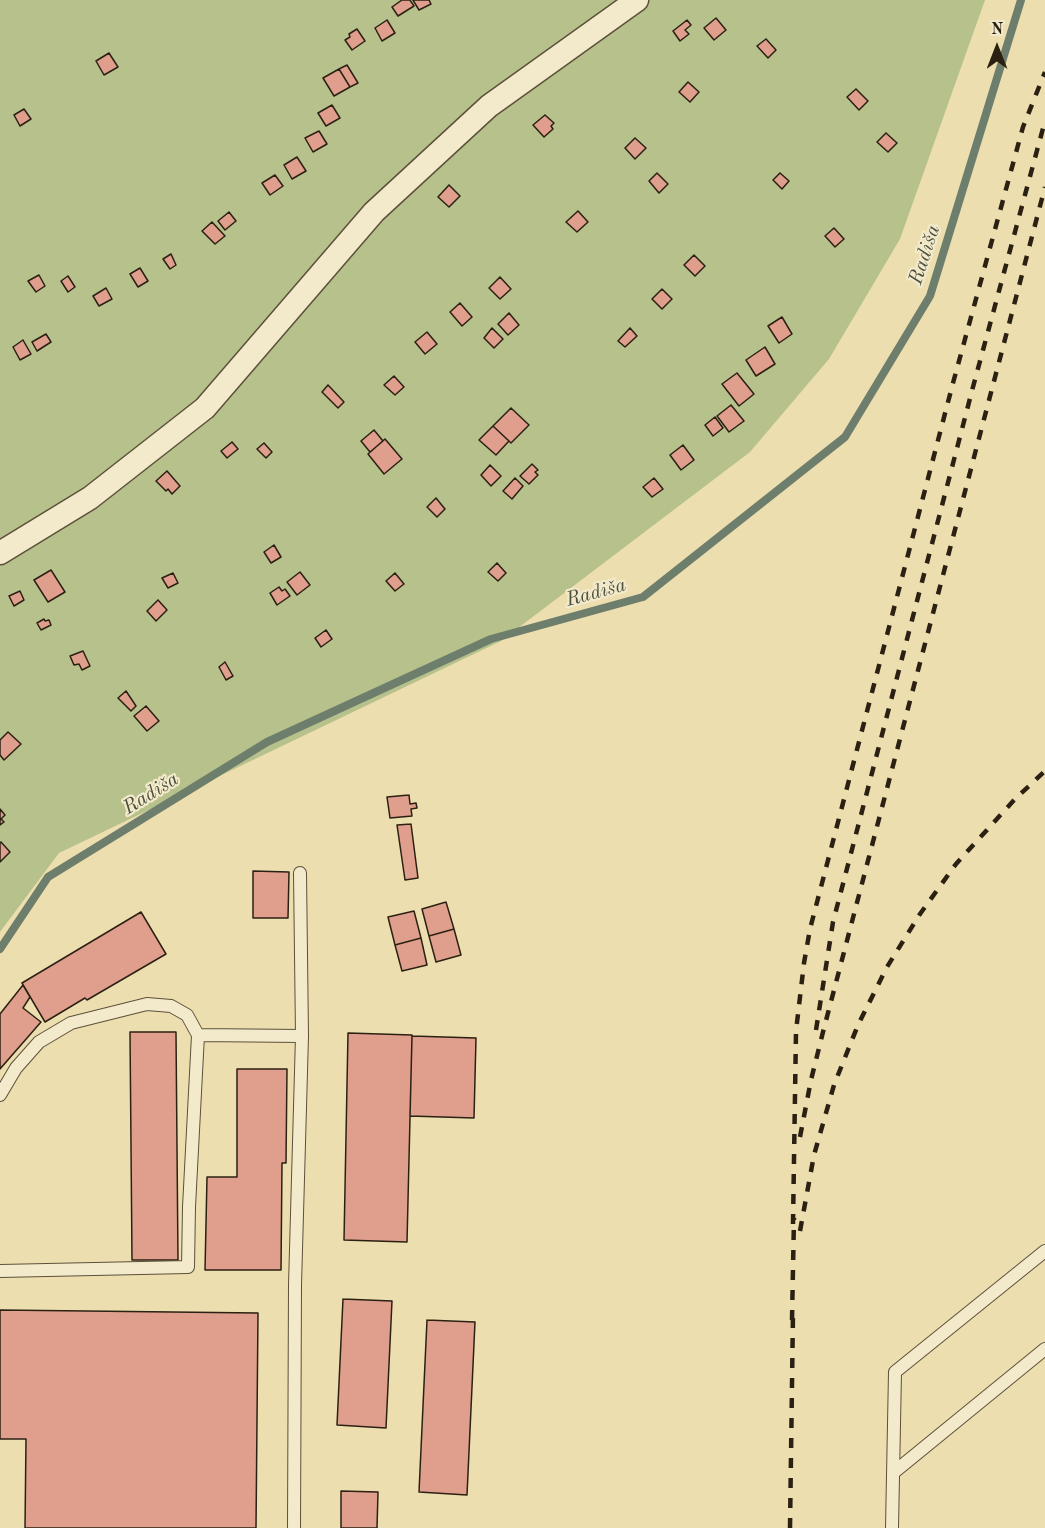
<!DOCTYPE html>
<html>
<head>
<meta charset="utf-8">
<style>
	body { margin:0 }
	#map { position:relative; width:1045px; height:1528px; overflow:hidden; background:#eddeaf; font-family:"Old Standard TT",serif }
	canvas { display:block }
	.north { position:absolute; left:967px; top:18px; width:60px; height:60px; -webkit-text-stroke:4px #f3eacb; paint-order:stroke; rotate:0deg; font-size:16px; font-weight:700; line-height:24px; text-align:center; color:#2b2113 }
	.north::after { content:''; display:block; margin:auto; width:21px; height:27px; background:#2b2113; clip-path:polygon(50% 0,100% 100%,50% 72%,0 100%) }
</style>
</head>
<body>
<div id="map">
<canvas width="1045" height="1528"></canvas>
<div class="north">N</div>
</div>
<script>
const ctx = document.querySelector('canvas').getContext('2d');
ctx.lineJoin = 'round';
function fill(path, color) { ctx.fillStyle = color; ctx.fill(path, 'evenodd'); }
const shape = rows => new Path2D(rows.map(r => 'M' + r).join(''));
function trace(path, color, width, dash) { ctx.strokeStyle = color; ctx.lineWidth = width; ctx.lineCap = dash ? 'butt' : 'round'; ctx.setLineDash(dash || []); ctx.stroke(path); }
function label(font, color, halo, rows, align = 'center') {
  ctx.font = font + ' "Old Standard TT",serif'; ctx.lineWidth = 4.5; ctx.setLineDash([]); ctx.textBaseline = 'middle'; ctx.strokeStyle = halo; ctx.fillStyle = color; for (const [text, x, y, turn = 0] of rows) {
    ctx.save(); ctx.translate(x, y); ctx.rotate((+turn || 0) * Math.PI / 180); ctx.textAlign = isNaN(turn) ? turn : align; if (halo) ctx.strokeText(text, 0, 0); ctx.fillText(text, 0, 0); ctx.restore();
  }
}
fill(shape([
	[0,0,985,0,900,239,829,359,750,452,501,641,59,853,0,932]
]), '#b7c18b');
trace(shape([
	[0,949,48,877,267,742,491,639,643,597,845,437,930,296,1021,0]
]), '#6e7e6c', 8);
const building = shape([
	[402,0,410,0,414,6,398,16,392,7,402,0],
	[413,0,429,0,431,4,419,10,413,0],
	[716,18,726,30,714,40,704,28,716,18],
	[387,20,395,33,382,41,375,28,387,20],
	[687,20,691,25,685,30,689,34,680,41,673,31,687,20],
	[357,29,365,41,352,50,345,40,350,37,349,34,357,29],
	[766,39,776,50,768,58,757,46,766,39],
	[109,53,118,67,104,75,96,61,109,53],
	[347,65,358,83,350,87,339,69,347,65],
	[339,69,350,87,334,96,323,78,339,69],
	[688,82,699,92,690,102,679,92,688,82],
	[856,89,868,101,859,110,847,97,856,89],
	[332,105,340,118,326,126,318,113,332,105],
	[24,109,31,119,20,126,14,115,24,109],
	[545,115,554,123,551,126,553,129,544,137,533,125,545,115],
	[319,131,327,144,313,152,305,138,319,131],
	[886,133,897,143,888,152,877,142,886,133],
	[635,138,646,148,635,159,625,148,635,138],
	[297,157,306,171,292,179,284,165,297,157],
	[657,173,668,184,659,193,649,181,657,173],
	[780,173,789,181,782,189,773,180,780,173],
	[275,175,283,186,270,195,262,183,275,175],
	[449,185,460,196,449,207,438,197,449,185],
	[578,211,588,222,577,232,566,222,578,211],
	[229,212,236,221,225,230,218,221,229,212],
	[212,222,225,236,215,244,202,231,212,222],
	[834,228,844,239,835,247,825,236,834,228],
	[171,254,176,265,170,269,163,259,171,254],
	[694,255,705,266,695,276,684,265,694,255],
	[140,268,148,281,138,287,130,274,140,268],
	[39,275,45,286,36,292,28,281,39,275],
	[68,276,75,287,68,292,61,281,68,276],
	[500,277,511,289,500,299,489,288,500,277],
	[106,288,112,299,99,306,93,296,106,288],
	[662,289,672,299,662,309,652,299,662,289],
	[460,303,472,317,462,326,450,312,460,303],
	[509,313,519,325,508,335,498,324,509,313],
	[782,317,792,334,779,343,768,326,782,317],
	[492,328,503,339,494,348,484,338,492,328],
	[630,328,637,336,625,347,618,341,630,328],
	[427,332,437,344,425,354,415,342,427,332],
	[46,334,51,342,37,351,32,342,46,334],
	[23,340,31,354,20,360,13,347,23,340],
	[765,347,775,364,756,376,746,360,765,347],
	[737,373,754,394,739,406,722,384,737,373],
	[394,376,404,387,395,395,384,385,394,376],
	[328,385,344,402,338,408,322,392,328,385],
	[731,405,744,421,729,432,717,416,731,405],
	[511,408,529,425,511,443,493,426,511,408],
	[715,417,723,428,713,436,705,425,715,417],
	[493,426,509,441,496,455,479,440,493,426],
	[374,430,383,441,370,452,361,441,374,430],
	[385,439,402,459,384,474,368,454,385,439],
	[232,442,238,449,227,458,221,451,232,442],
	[264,443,272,452,266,458,257,449,264,443],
	[683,445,694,460,681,470,670,455,683,445],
	[532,464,538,470,535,472,538,475,529,484,520,476,532,464],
	[490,465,501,476,491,486,481,475,490,465],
	[167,471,180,486,172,494,168,489,166,491,156,481,167,471],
	[515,478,523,486,512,499,503,491,515,478],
	[654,478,663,489,652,497,643,487,654,478],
	[436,498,445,509,437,517,427,507,436,498],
	[274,545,281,557,271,563,264,552,274,545],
	[497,563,506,573,498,581,488,572,497,563],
	[51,570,65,592,48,602,34,580,51,570],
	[300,572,310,585,297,595,287,582,300,572],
	[173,573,178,583,168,588,162,578,173,573],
	[395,573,404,584,395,591,386,581,395,573],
	[279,587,282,591,285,589,290,596,277,605,270,593,279,587],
	[20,591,24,600,14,606,9,596,20,591],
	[158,600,167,610,156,621,147,611,158,600],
	[44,619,45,621,49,620,51,625,41,630,37,623,44,619],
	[326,630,332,639,321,647,315,638,326,630],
	[83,651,90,666,82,670,79,664,74,665,70,656,83,651],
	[225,662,233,676,226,680,219,667,225,662],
	[126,691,136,706,131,711,118,698,126,691],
	[146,706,159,721,147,731,134,716,146,706],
	[8,732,21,744,4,760,0,755,0,740,8,732],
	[409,795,410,804,416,803,417,808,411,809,412,816,390,818,387,797,409,795],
	[0,809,5,815,1,819,4,822,0,825,0,809],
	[411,824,418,878,405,880,397,825,411,824],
	[1,842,10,852,0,862,0,843,1,842],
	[253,871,289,872,288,918,253,918,253,871],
	[446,902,454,929,429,936,422,909,446,902],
	[414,911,421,938,395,945,388,917,414,911],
	[141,912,166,954,87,1000,85,998,45,1022,22,983,141,912],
	[454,929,461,955,436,962,429,936,454,929],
	[421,938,427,965,402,971,395,945,421,938],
	[23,985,30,997,23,1008,41,1022,0,1069,0,1014,23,985],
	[130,1032,176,1032,178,1260,132,1260,130,1032],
	[348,1033,412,1035,407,1242,344,1240,348,1033],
	[412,1036,476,1038,474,1118,410,1116,412,1036],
	[237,1069,287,1069,286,1163,282,1163,281,1270,205,1270,207,1177,237,1177,237,1069],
	[343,1299,392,1301,386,1428,337,1425,343,1299],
	[0,1310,258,1313,256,1528,25,1528,26,1439,0,1439,0,1310],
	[427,1320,475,1322,467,1495,419,1492,427,1320],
	[341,1491,378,1492,377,1528,341,1528,341,1491]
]);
fill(building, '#e09e8d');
trace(building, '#2b2113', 1.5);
const lane = shape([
	[300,873,302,1036],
	[0,1095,16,1068,39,1042,71,1023,147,1004,171,1006,187,1015,198,1035],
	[0,1271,188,1267,189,1207,198,1035,302,1036,295,1285,294,1528],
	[893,1473,1045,1349],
	[892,1528,895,1372,1045,1251]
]);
const street = shape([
	[0,553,90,498,205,408,374,212,489,106,637,0]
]);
trace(lane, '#5c503a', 14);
trace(street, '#5c503a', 25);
trace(lane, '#f3eacb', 12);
trace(street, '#f3eacb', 22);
trace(shape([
	[816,1030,833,922,973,387,1045,121],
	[800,1137,811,1080,823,1032,1045,187],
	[793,1224,796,1031,804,963,810,929,953,383,1023,127,1045,72],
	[800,1231,814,1155,834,1085,858,1025,887,967,920,914,956,864,1015,799,1045,771],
	[792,1320,794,1218],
	[790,1528,793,1312]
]), '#2b2113', 4.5, [10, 10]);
label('italic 20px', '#4c503f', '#f3eacb', [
	["Radiša",925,255,-72],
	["Radiša",596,593,-15],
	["Radiša",151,794,-32]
]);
</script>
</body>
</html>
